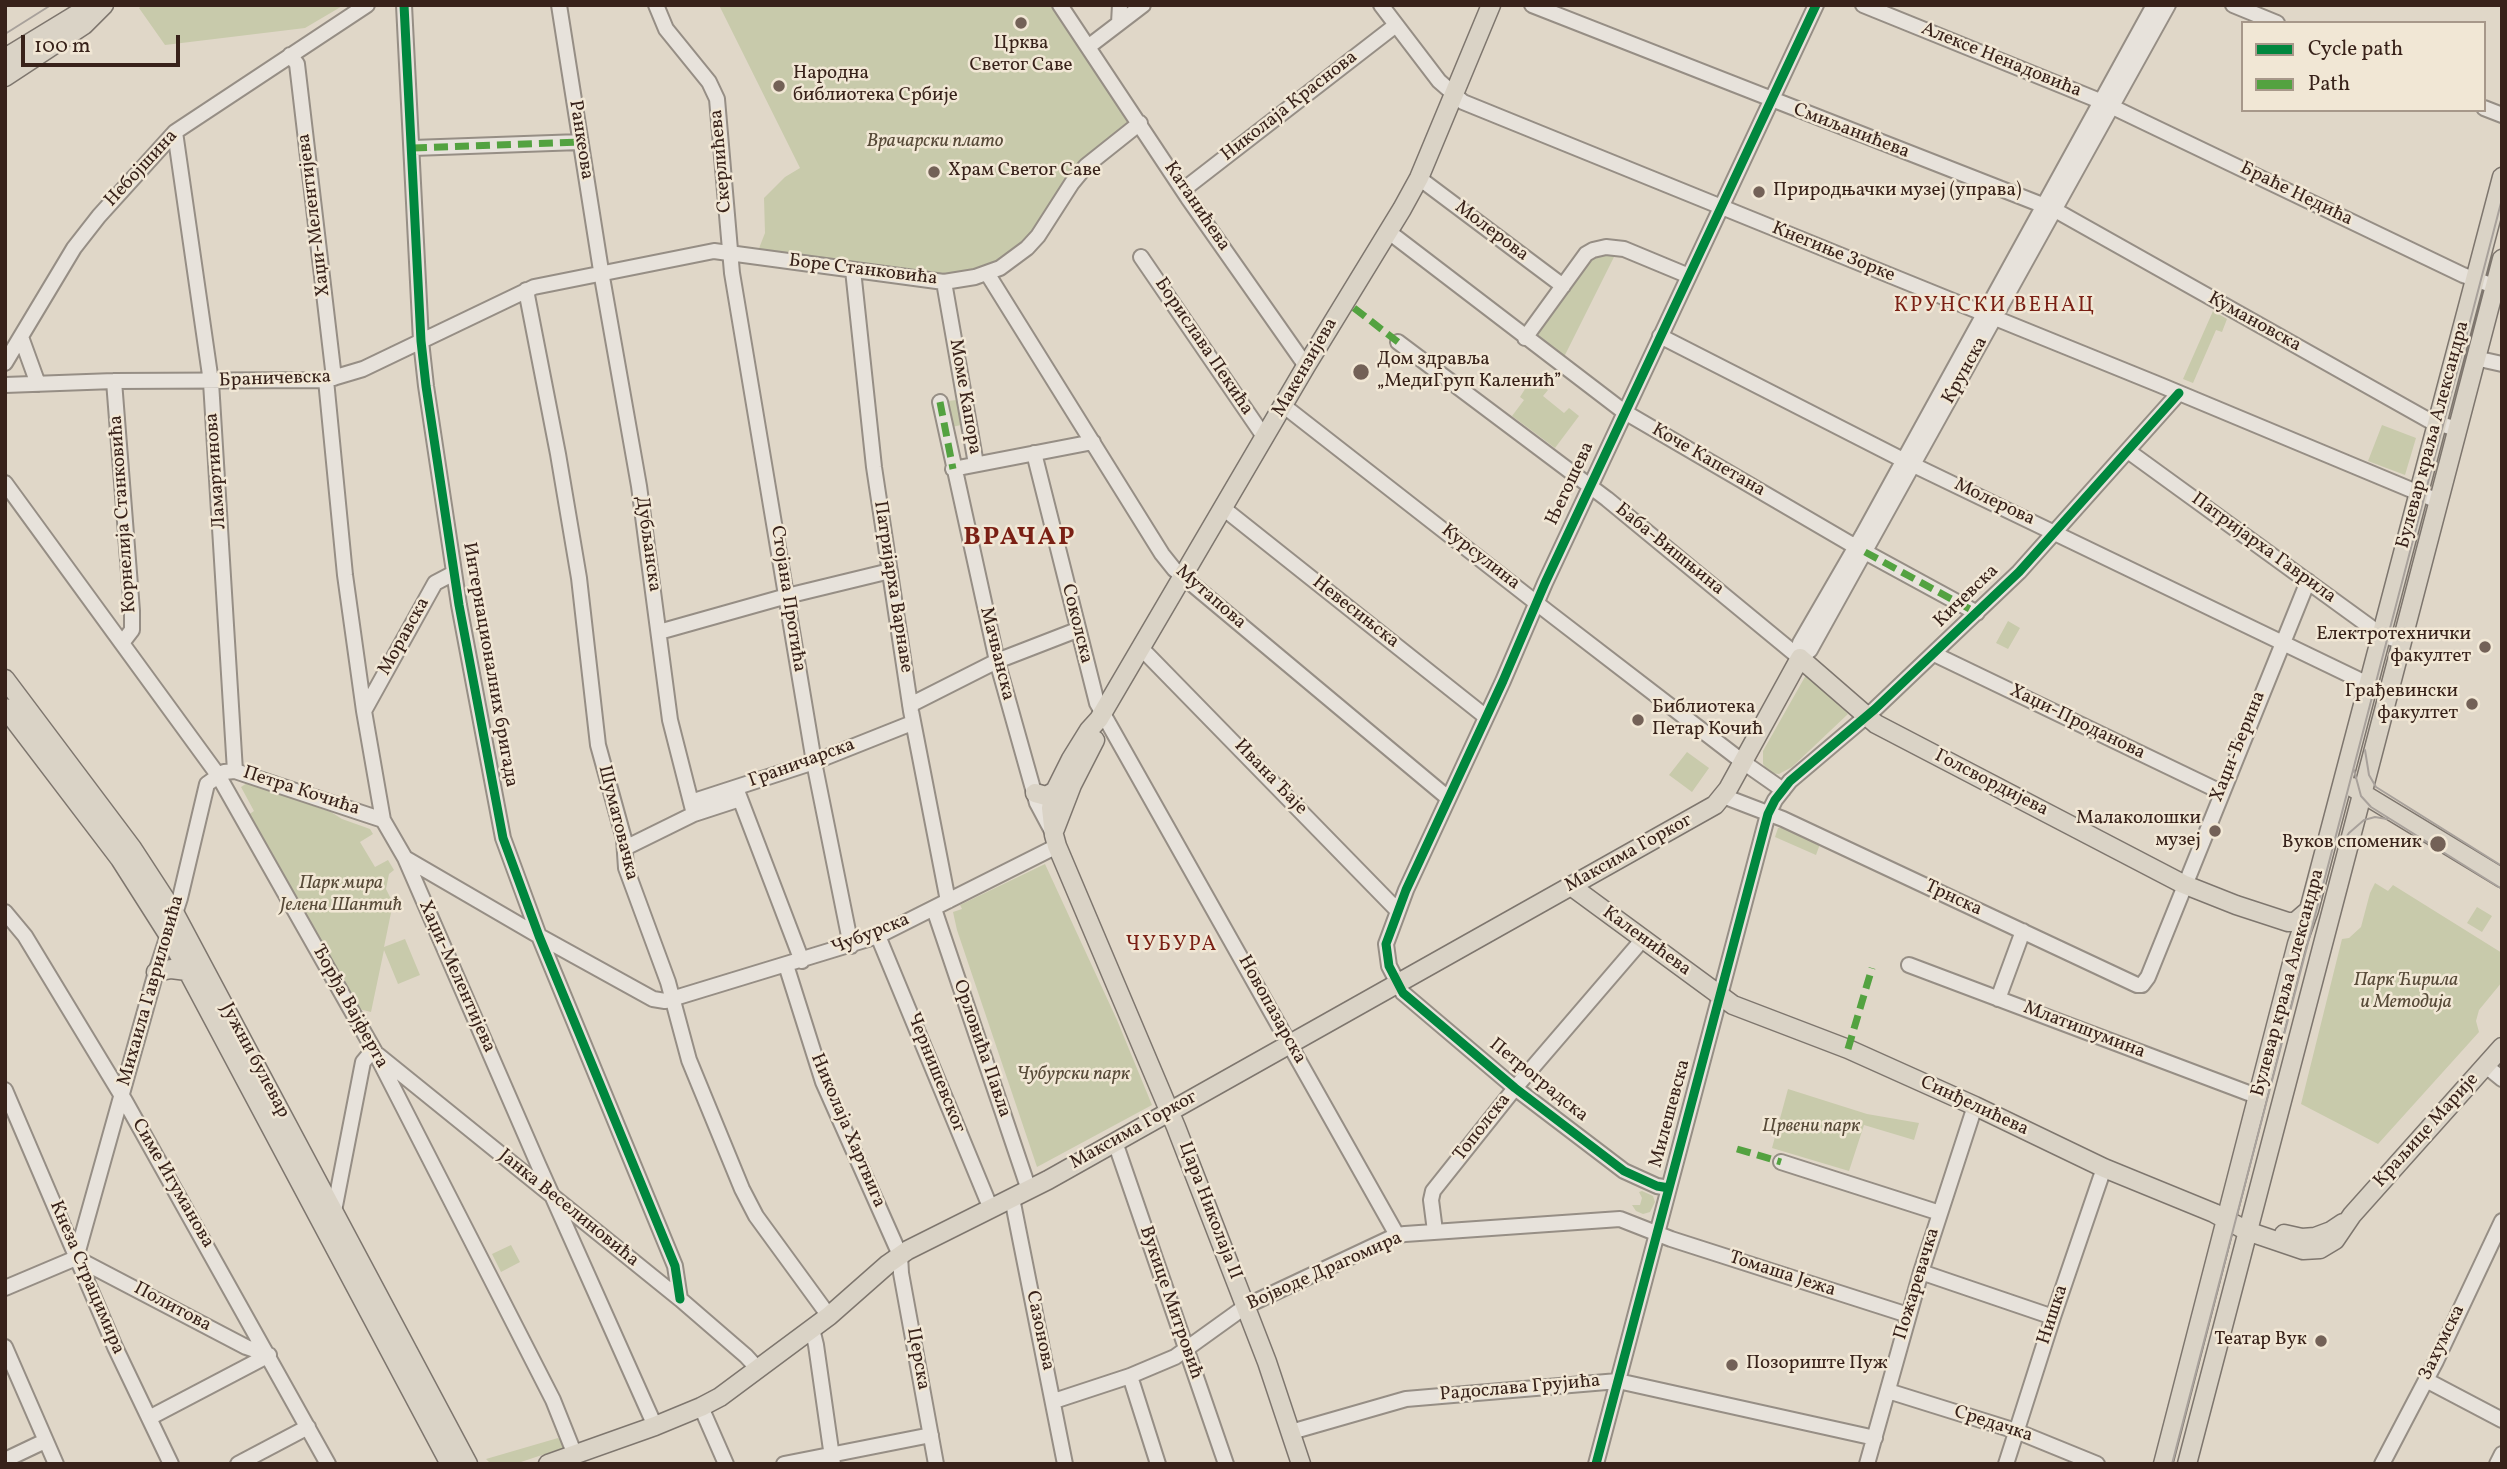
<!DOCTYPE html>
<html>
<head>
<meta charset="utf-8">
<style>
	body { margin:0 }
	#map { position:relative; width:2507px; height:1469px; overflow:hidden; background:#e0d7c8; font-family:Vollkorn,serif }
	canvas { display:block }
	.frame { position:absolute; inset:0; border:7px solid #38221a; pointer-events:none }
	.legend { position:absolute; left:2241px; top:21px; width:245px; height:91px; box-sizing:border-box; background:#f1e7d5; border:2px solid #a7988a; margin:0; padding:9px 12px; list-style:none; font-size:21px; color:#38221a }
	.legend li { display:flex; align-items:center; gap:14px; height:35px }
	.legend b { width:35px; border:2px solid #a7988a }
	.scale { position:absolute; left:21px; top:35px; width:159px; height:32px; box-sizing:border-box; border:4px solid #38221a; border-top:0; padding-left:9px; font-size:21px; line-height:24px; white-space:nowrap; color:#38221a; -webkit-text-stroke:5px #f1e7d5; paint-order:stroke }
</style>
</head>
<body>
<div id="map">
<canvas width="2507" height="1469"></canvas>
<div class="frame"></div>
<ul class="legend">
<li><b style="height:9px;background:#00873e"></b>Cycle path</li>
<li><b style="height:9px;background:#53a240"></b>Path</li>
</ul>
<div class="scale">100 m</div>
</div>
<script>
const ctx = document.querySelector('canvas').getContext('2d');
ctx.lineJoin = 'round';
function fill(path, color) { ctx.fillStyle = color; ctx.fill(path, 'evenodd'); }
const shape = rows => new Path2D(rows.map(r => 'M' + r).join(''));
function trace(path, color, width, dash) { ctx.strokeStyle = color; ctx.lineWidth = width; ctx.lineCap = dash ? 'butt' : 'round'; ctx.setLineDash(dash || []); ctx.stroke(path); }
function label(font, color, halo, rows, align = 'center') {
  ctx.font = font + ' Vollkorn,serif'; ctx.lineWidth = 5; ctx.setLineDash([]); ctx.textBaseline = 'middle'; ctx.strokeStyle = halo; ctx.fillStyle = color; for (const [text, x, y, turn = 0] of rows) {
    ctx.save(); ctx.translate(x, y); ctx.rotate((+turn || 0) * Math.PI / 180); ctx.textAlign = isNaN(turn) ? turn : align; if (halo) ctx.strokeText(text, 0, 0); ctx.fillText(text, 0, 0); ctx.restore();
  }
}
fill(shape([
	[142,5,344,5,305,28,165,45,139,8],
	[719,5,1052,5,1134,128,1095,157,1027,248,959,280,756,256,765,233,764,198,785,177,800,168],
	[1617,251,1564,357,1534,333,1592,255],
	[2213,311,2227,319,2222,332,2216,330,2193,383,2183,379],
	[1527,373,1548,390,1543,396,1564,413,1569,408,1579,416,1555,448,1512,416,1524,400,1520,397,1525,389,1519,385],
	[957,400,961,425,952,427,947,401],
	[2382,425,2416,438,2405,475,2368,461],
	[2008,621,2020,628,2008,649,1996,643],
	[1806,675,1848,714,1792,767,1779,774,1770,773,1763,764,1763,751],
	[1687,752,1709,768,1692,792,1669,775],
	[247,783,331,812,342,819,370,829,373,834,360,842,375,867,388,860,394,870,389,874,386,889,393,903,384,947,405,939,420,975,398,984,384,950,371,1012,355,1008,245,817,254,811,241,787],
	[1782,827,1820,844,1816,855,1775,837,1778,828],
	[1045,864,1117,1020,1152,1105,1037,1167,957,930,953,912,962,909,960,905],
	[2375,883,2388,891,2393,885,2502,953,2502,982,2479,1010,2476,1021,2479,1032,2378,1144,2301,1104,2342,939,2349,938,2361,927,2370,893],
	[2477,907,2492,916,2482,932,2467,923],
	[1788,1089,1867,1114,1919,1123,1914,1140,1864,1125,1849,1171,1772,1148],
	[1642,1191,1653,1196,1655,1202,1650,1212,1643,1214,1636,1211,1632,1205,1640,1205,1642,1198,1639,1192],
	[511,1245,520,1262,501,1272,492,1254],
	[558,1438,562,1442,563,1448,515,1464,491,1464,486,1459]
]), '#c8caab');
const minor = shape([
	[404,5,421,341,426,386,459,605,503,838,539,936,675,1266,680,1299],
	[559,5,602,277,639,486,670,720,694,814],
	[656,5,666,29,709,82,717,99,732,273,814,762,851,946],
	[1060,5,1188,198,1306,366],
	[1381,5,1439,81,1463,102,2160,385,2438,501],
	[1532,5,2055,210,2430,421,2457,429],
	[1863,5,2100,101,2463,275,2494,286],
	[2233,5,2277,23],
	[1119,23,1120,5],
	[1088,47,1143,5],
	[290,55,297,64,334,378],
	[2484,108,2502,115],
	[175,132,211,382,235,771],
	[413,148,580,142],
	[1419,178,1563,286],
	[1183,190,1396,25],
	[1389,232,1623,411,1856,547,1977,613],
	[1141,257,1265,438],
	[853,270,874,467,911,711,948,901],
	[987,273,1162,554,1174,569,1448,798],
	[944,282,976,464],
	[526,290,558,454,579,578,598,745,624,839,626,868,668,982,689,1060,742,1189,756,1216,829,1316],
	[1660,336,1903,460,2368,684],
	[21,337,38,384],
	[1525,338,1586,254,1593,250,1606,247,1624,249,1689,276],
	[1398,342,1607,499,1800,658],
	[2475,358,2502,364],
	[5,363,74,248,99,216,175,132,367,5],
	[326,380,345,575,364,711,383,820,405,858,538,1164,655,1426],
	[114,381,132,611,132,630,122,643],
	[5,385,114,381,326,380,363,369,534,287,714,251,944,282,975,277,1000,268,1027,248,1038,236,1072,183,1086,166,1140,123],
	[940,402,997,661,1037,803,1053,833],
	[1284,406,1548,612,1743,762,1783,790],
	[2128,451,2369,626,2381,635,2401,641],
	[1034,453,1097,703,1397,1235],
	[953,469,1093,442],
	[5,483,218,775,375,1052,553,1400,575,1455],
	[1223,508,1486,717],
	[659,632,787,596,890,571],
	[1141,648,1397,910],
	[1934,654,2221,792],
	[1800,658,1810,650,2168,5],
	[1800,658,1800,643,1862,536,2154,5],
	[910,705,997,661,1077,630],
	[364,711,435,583,454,573],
	[736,788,802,961],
	[1723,796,1783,819,2137,985,2142,985,2148,977,2308,581],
	[691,802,814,762,912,723],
	[625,848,694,814,740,799],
	[405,858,539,936,653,999,665,1001,878,936,1057,846],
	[934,909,1029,1190],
	[5,912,25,936,125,1101,328,1464],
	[878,936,991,1209],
	[786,965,823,1082,900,1255,901,1273,936,1464],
	[1909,965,2259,1097],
	[1998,999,2023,931],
	[378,1055,680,1299,746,1356,758,1369],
	[2486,1066,2502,1079],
	[5,1090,115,1347,171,1464],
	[1115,1142,1226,1464],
	[1781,1162,1940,1213],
	[1669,1188,1657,1186,1624,1171,1515,1088,1403,993,1389,966,1386,944,1406,890,1503,681,1545,583,1816,5],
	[1012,1198,1065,1464],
	[334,1211,363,1062,368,1056,375,1052],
	[1435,1231,1431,1200,1433,1191,1515,1088,1643,939],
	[76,1258,156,972,180,898,207,784,224,772,235,771,383,820],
	[76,1258,246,1347,269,1355],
	[1921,1272,2053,1317],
	[5,1288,76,1258],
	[812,1329,816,1345,833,1464],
	[5,1347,56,1464],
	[1130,1376,1158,1464],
	[2426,1380,2502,1420],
	[1888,1391,2016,1431,2097,1464],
	[1054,1401,1130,1376,1175,1357,1246,1306,1397,1235,1405,1234,1620,1219,1671,1239,1908,1315],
	[701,1407,726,1464],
	[149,1418,269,1355],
	[1291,1432,1406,1399,1618,1381,1875,1438],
	[5,1460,45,1441],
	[238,1464,308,1427],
	[784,1464,931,1435],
	[1596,1464,1768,814,1775,800,1790,781,1875,709,2019,572,2179,393],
	[1867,1464,1921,1272,1975,1106],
	[2006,1464,2053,1317,2104,1168],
	[2382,1464,2436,1361,2502,1221],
	[2497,1464,2502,1454]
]);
const major = shape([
	[5,58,92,5],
	[5,77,84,25,104,5],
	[5,679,132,848,175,914,468,1464],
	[5,708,120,859,169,936,450,1464],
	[2352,787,2502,878],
	[1035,793,1046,796,1055,791],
	[1055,829,1072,785,1095,740],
	[1571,886,1733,1005,1848,1049,1975,1106,2104,1168,2214,1213,2247,1231,2303,1250,2320,1249,2335,1240,2352,1215,2502,1047],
	[156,972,171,969,187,971],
	[2284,1234,2302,1238,2315,1237,2331,1231,2343,1223],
	[548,1464,655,1426,701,1407,720,1397,829,1316,888,1264,908,1250,1048,1180,1715,805,1728,789,1800,658,1876,724,2183,884,2236,905,2288,922,2295,922,2309,910],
	[1301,1464,1267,1362,1176,1127,1057,846,1054,835,1051,808,1055,791,1071,759,1089,730,1099,719,1306,366,1402,209,1419,178,1491,5],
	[2163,1464,2297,944,2309,910,2502,177],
	[2187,1464,2502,259]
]);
trace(minor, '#968e85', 18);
trace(major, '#7e766e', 21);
trace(minor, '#e7e2db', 14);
trace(major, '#dad3c6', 18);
trace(shape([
	[5,34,51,5],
	[2365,750,2369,775,2376,787,2502,866],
	[2354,770,2361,796,2371,807,2502,889],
	[2340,846,2349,833,2364,820,2375,817,2387,819],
	[2172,1464,2502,199]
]), '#a8a19b', 2);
trace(shape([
	[413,148,580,142],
	[1354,308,1398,342],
	[940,402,953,469],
	[1865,552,1977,613],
	[1848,1049,1872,968],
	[1737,1149,1781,1162]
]), '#53a240', 7, [14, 7]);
trace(shape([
	[404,5,421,341,426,386,459,605,503,838,539,936,675,1266,680,1299],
	[1669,1188,1657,1186,1624,1171,1515,1088,1403,993,1389,966,1386,944,1406,890,1503,681,1545,583,1816,5],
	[1596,1464,1768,814,1775,800,1790,781,1875,709,2019,572,2179,393]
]), '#00873e', 9);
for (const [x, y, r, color] of [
	[1021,23,7,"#736157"],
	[779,86,7,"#736157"],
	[934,172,7,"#736157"],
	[1759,192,7,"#736157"],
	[1361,372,9,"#736157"],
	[2485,647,7,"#736157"],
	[2472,704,7,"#736157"],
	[1638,720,7,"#736157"],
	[2215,831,7,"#736157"],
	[2438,844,9,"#736157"],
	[2321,1341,7,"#736157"],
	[1732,1365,7,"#736157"]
]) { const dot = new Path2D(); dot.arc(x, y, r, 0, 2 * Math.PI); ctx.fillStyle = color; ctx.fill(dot); trace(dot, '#f1e7d5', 2.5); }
label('19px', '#38221a', '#f1e7d5', [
	["Црква",1021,45,"center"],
	["Светог Саве",1021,67,"center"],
	["Народна",793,75],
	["библиотека Србије",793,97],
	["Храм Светог Саве",948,172],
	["Природњачки музеј (управа)",1773,192],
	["Дом здравља",1377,361],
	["„МедиГруп Каленић”",1377,383],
	["Електротехнички",2471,636,"right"],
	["факултет",2471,658,"right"],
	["Грађевински",2458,693,"right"],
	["факултет",2458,715,"right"],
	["Библиотека",1652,709],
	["Петар Кочић",1652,731],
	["Малаколошки",2201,820,"right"],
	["музеј",2201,842,"right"],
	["Вуков споменик",2422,844,"right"],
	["Театар Вук",2307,1341,"right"],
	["Позориште Пуж",1746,1365]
], 'left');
label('19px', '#38221a', '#f1e7d5', [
	["Алексе Ненадовића",2001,61,22],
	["Николаја Краснова",1290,107,-38],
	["Смиљанићева",1851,132,21],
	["Ранкеова",580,140,81],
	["Скерлићева",722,161,-95],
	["Небојшина",142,169,-47],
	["Браће Недића",2296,195,26],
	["Катанићева",1196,207,56],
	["Хаџи-Мелентијева",315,215,-97],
	["Молерова",1491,232,37],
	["Кнегиње Зорке",1833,253,22],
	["Боре Станковића",863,271,7],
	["Кумановска",2254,323,29],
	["Борислава Пекића",1203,347,56],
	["Макензијева",1306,368,-60],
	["Крунска",1966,371,-61],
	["Браничевска",275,380,-2],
	["Моме Капора",964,397,80],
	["Булевар краља Александра",2434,435,-75],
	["Коче Капетана",1708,461,30],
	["Ламартинова",217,471,-94],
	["Његошева",1571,484,-65],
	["Молерова",1994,503,25],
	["Корнелија Станковића",124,514,-94],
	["Дубљанска",647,544,82],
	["Патријарха Гаврила",2263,549,36],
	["Баба-Вишњина",1669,550,39],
	["Курсулина",1480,558,38],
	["Патријарха Варнаве",892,587,81],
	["Кичевска",1967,597,-44],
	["Мутапова",1210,598,41],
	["Стојана Протића",787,599,81],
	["Невесињска",1355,613,38],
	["Соколска",1076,624,76],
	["Моравска",405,637,-61],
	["Мачванска",996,654,76],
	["Интернационалних бригада",489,665,80],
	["Хаџи-Проданова",2077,723,26],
	["Хаџи-Ђерина",2239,747,-68],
	["Граничарска",802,764,-20],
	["Ивана Ђаје",1270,778,46],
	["Голсвордијева",1991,784,27],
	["Петра Кочића",301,792,18],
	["Шуматовачка",617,823,76],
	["Максима Горког",1629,854,-29],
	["Трнска",1953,899,25],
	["Чубурска",871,935,-22],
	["Каленићева",1646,942,36],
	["Хаџи-Мелентијева",456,977,66],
	["Булевар краља Александра",2289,983,-75],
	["Михаила Гавриловића",152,991,-74],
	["Ђорђа Вајферта",349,1007,61],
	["Новопазарска",1271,1010,61],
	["Млатишумина",2084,1031,21],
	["Орловића Павла",981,1049,71],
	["Јужни булевар",254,1061,62],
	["Чернишевског",935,1073,68],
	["Петроградска",1538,1081,39],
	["Синђелићева",1974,1107,25],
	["Милешевска",1671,1114,-75],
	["Тополска",1483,1128,-52],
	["Николаја Хартвига",847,1131,67],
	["Максима Горког",1134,1131,-29],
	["Краљице Марије",2427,1131,-48],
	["Симе Игуманова",172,1184,60],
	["Јанка Веселиновића",568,1209,39],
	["Цара Николаја II",1209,1211,69],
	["Војводе Драгомира",1325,1272,-24],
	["Томаша Јежа",1782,1275,18],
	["Кнеза Страцимира",86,1278,67],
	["Пожаревачка",1918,1284,-73],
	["Вукице Митровић",1170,1303,71],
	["Политова",172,1308,28],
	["Нишка",2054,1315,-72],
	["Сазонова",1039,1331,78],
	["Захумска",2443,1343,-64],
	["Церска",917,1359,80],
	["Радослава Грујића",1520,1389,-5],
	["Средачка",1993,1425,18]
]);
label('italic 19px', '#574a38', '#f1e7d5', [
	["Врачарски плато",935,143],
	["Парк мира",341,885],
	["Јелена Шантић",341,907],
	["Парк Ћирила",2406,982],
	["и Методија",2406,1004],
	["Чубурски парк",1073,1076],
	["Црвени парк",1811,1128]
]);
ctx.letterSpacing = '2px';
label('21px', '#7a1f14', '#f1e7d5', [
	["КРУНСКИ ВЕНАЦ",1995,307],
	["ЧУБУРА",1172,946]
]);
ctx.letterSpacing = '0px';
ctx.letterSpacing = '2px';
label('bold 26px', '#7a1f14', '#f1e7d5', [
	["ВРАЧАР",1020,539]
]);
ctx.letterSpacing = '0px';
</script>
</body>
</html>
